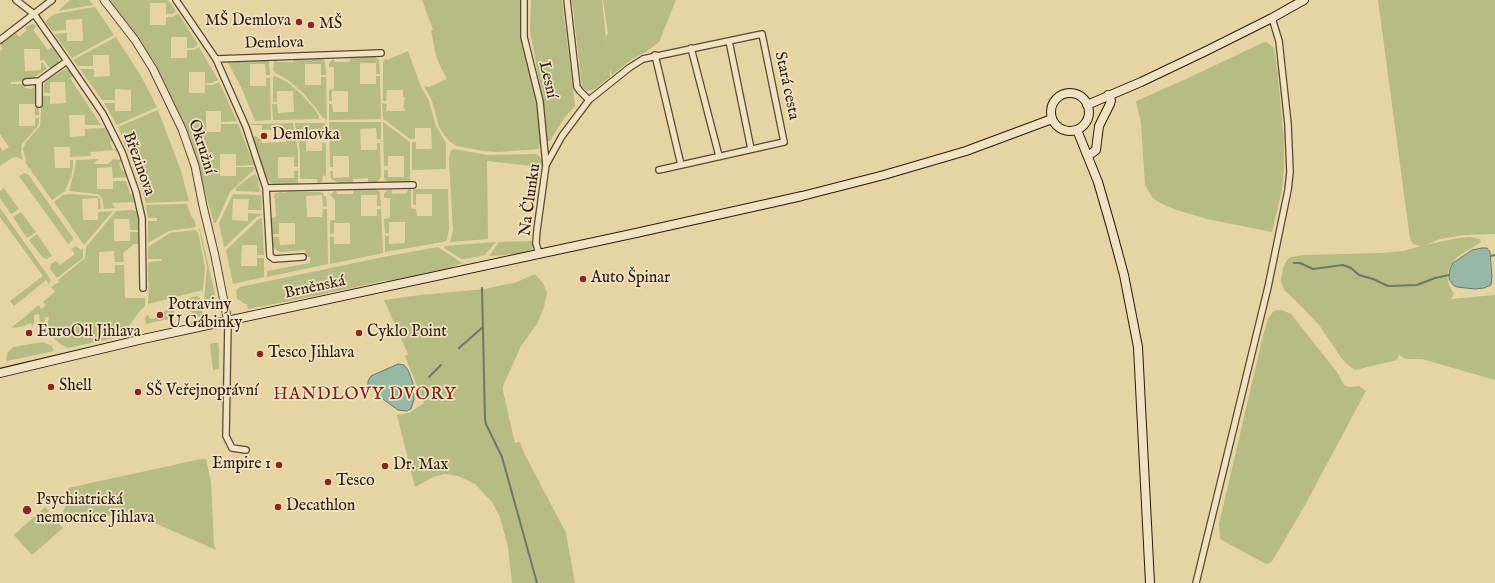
<!DOCTYPE html>
<html>
<head>
<meta charset="utf-8">
<style>
	body { margin:0 }
	canvas { display:block; background:#e6d4a2 }
</style>
</head>
<body>
<canvas width="1495" height="583"></canvas>
<script>
const ctx = document.querySelector('canvas').getContext('2d');
ctx.lineJoin = 'round';
function fill(path, color) { ctx.fillStyle = color; ctx.fill(path, 'evenodd'); }
const shape = rows => new Path2D(rows.map(r => 'M' + r).join(''));
function trace(path, color, width, dash) { ctx.strokeStyle = color; ctx.lineWidth = width; ctx.lineCap = dash ? 'butt' : 'round'; ctx.setLineDash(dash || []); ctx.stroke(path); }
function label(font, color, halo, rows, align = 'center') {
  ctx.font = font + ' "IM FELL English",serif'; ctx.lineWidth = 3.5; ctx.setLineDash([]); ctx.textBaseline = 'middle'; ctx.strokeStyle = halo; ctx.fillStyle = color; for (const [text, x, y, turn = 0] of rows) {
    ctx.save(); ctx.translate(x, y); ctx.rotate((+turn || 0) * Math.PI / 180); ctx.textAlign = isNaN(turn) ? turn : align; if (halo) ctx.strokeText(text, 0, 0); ctx.fillText(text, 0, 0); ctx.restore();
  }
}
fill(shape([
	[70,0,89,0,93,5,58,11],
	[110,0,168,0,176,11,172,14,166,14,166,3,150,3,150,25,166,25,166,17,173,17,178,13,198,45,193,48,187,48,187,37,171,37,171,58,187,58,187,50,194,50,199,47,218,80,212,83,205,83,205,72,189,72,189,93,205,93,205,85,213,85,219,82,237,121,221,122,221,111,206,111,206,132,221,132,221,124,238,124,254,165,236,166,236,154,220,154,220,176,236,176,236,167,254,167,255,169,230,192,216,223,214,223,195,156,169,92,155,63,135,34],
	[422,0,523,0,522,13,531,56,539,80,530,31,531,0,562,0,575,106,565,117,550,141,546,141,543,101,542,132,539,149,498,152,483,151,456,146,448,140,439,127,432,101,424,86,429,87,447,79,441,68,436,56,431,30,433,30],
	[572,0,602,0,608,58,606,36,608,34,603,0,676,0,659,42,647,51,631,60,612,75,610,69,610,77,595,89,588,91,584,89,582,86],
	[1378,0,1495,0,1495,234,1464,235,1440,239,1426,245,1453,239,1469,237,1480,239,1481,242,1457,257,1449,268,1447,276,1449,285,1454,294,1451,299,1495,295,1495,380,1422,359,1406,359,1399,355,1397,360,1355,370,1349,366,1342,359,1319,325,1295,300,1284,290,1281,281,1283,268,1287,260,1291,257,1305,255,1381,253,1404,251,1421,246,1413,244,1410,239],
	[95,7,114,35,72,58,54,34,67,33,67,41,83,41,82,19,66,20,66,30,52,31,46,23,46,21,54,14],
	[32,24,37,26,33,30,48,50,52,47,59,57,59,62,58,65,51,70,44,60,40,60,40,49,24,49,25,71,41,70,41,63,43,63,47,69,33,78,25,78,25,81,11,82,11,84,27,84,25,88,32,89,34,86,37,89,39,115,35,115,35,104,19,104,19,126,35,126,35,118,39,118,39,123,37,127,22,144,21,152,23,160,17,157,12,158,0,166,0,147,3,151,9,147,0,134,0,51,3,49,0,45,16,33,19,37,27,30,25,27],
	[116,37,142,78,157,107,117,125,104,103,115,103,115,111,131,111,131,90,115,89,115,100,102,100,80,69,94,69,94,77,110,76,109,55,93,55,93,66,78,66,73,60],
	[1266,42,1269,44,1274,48,1277,68,1284,139,1284,168,1282,190,1272,232,1207,219,1174,209,1158,202,1152,197,1145,185,1141,123,1136,101,1184,80,1262,43],
	[408,51,421,87,429,101,436,126,446,143,446,169,412,170,412,142,416,142,416,149,432,149,431,128,415,128,415,139,410,139,385,120,383,119,382,103,387,104,386,111,405,111,405,108,403,108,405,97,403,97,403,90,387,90,386,101,383,101,383,62,386,58,387,60],
	[320,57,325,61,326,75,321,75,321,64,305,64,305,85,321,85,321,77,326,77,327,120,322,117,315,107,303,93,288,80,276,73,273,70,274,62,277,58,277,62,293,62,293,58],
	[350,57,375,57,379,60,380,74,376,74,376,63,360,63,360,84,376,84,376,76,380,76,381,119,329,120,329,104,332,104,333,112,348,112,348,91,332,91,332,101,329,101,329,90,334,89,334,67,329,67,329,63,334,58,334,62,350,62],
	[226,59,268,59,269,61,270,75,266,75,265,64,250,64,250,86,266,86,266,78,270,78,271,120,255,121,242,89],
	[65,69,69,70,73,76,70,78,101,125,85,125,85,115,69,115,70,137,85,136,85,129,105,128,113,141,110,142,113,150,118,149,118,151,117,153,115,150,90,152,91,156,70,157,70,147,54,147,55,168,70,168,70,160,73,160,73,163,72,174,65,191,52,200,25,162,26,161,23,149,26,142,40,126,42,96,50,96,50,104,66,103,65,82,50,82,50,93,44,93,44,84,48,79],
	[275,76,287,82,300,93,313,107,319,116,319,119,273,120,272,104,277,104,278,113,294,112,293,91,277,91,277,102,273,102,273,77],
	[158,110,181,171,189,201,146,203,139,180,147,179,147,177,139,177,123,140,132,139,132,136,122,136,118,127],
	[329,122,381,122,381,139,377,139,376,128,360,129,361,150,377,150,377,143,380,143,381,177,377,182,368,183,368,178,353,179,353,183,339,183,331,179,330,171,333,171,333,178,349,177,349,156,333,156,333,167,330,167],
	[383,122,410,142,410,183,390,183,386,181,384,177,384,170,388,170,388,177,404,177,404,156,388,156,388,166,384,166],
	[293,123,298,151,298,167,294,167,294,157,278,157,278,178,294,178,294,171,298,171,298,184,275,184,271,183,267,178,253,137,255,136,261,139,262,143,286,142,286,129,262,130,262,125,251,125,251,124],
	[295,123,326,123,327,140,322,140,322,129,306,130,306,151,322,151,322,143,326,143,326,177,323,175,322,182,318,184,317,179,300,179,300,151],
	[453,149,488,155,536,154,542,159,542,166,532,166,487,161,488,239,450,242,453,230,449,159,450,152],
	[98,159,94,164,108,164,113,159,121,160,123,161,119,163,122,171,126,170,129,177,113,178,112,167,97,168,97,189,113,189,113,181,126,181,130,194,132,194,134,202,136,202,136,205,133,202,112,203,115,208,104,209,102,198,98,194,69,191,74,172,76,160],
	[24,173,28,174,73,238,72,241,68,244,19,176],
	[255,174,258,178,260,192,236,191,236,188,243,182],
	[4,188,19,209,11,214,0,198,0,191],
	[354,189,376,189,380,192,381,206,377,206,377,195,361,195,361,216,377,216,377,209,381,209,383,253,330,264,330,237,334,237,334,244,350,244,350,223,334,223,334,233,330,234,330,220,335,220,335,200,330,195,335,191,336,191,337,194,353,194],
	[391,189,392,194,407,193,408,189,411,189,411,208,416,209,417,216,432,216,432,194,416,194,416,205,413,205,413,189,448,189,449,229,447,240,443,242,385,252,385,236,389,236,389,244,405,243,405,222,389,222,389,233,385,233,384,219,390,218,390,198,384,198,384,194,387,190],
	[280,192,285,193,286,192,321,192,323,193,324,196,326,196,327,206,323,207,322,195,306,196,307,217,322,217,323,209,327,209,328,264,267,277,267,271,310,263,310,257,306,257,305,250,280,252,272,247,272,237,279,237,280,245,295,244,295,223,279,223,279,234,272,234,271,218,276,217,275,198,273,198,275,194],
	[69,194,97,196,100,199,101,209,98,209,98,198,82,199,83,220,98,220,98,212,113,211,84,245,54,202,63,195],
	[233,194,261,195,262,210,248,210,249,199,233,199,232,220,248,221,248,213,262,214,254,219,225,247,224,247,219,223],
	[187,204,191,216,195,221,196,227,169,231,148,243,148,221,157,221,157,218,148,218,146,205],
	[0,208,51,280,49,284,46,280,14,306,10,301,43,276,0,217],
	[133,210,138,212,139,230,130,230,129,219,114,219,114,241,130,241,130,232,139,232,139,244,134,244,123,253,124,262,115,262,114,251,99,252,99,273,115,273,115,265,124,265,125,298,145,298,145,306,139,312,124,333,122,332,119,334,120,336,119,337,68,348,59,343,52,337,53,335,51,332,49,333,46,329,49,317,46,317,43,327,40,325,39,314,34,315,34,324,32,325,31,323,25,325,25,326,11,328,39,305,41,309,46,305,43,302,55,292,51,287,59,282,58,280,85,258,86,247,116,211],
	[21,212,36,232,27,238,13,217],
	[260,218,262,218,264,255,257,255,257,245,242,245,241,266,257,266,257,258,264,258,264,277,233,284,226,250],
	[199,229,200,229,217,303,210,304,206,303,204,300,207,267],
	[195,230,198,232,205,267,203,290,148,304,149,281,148,281,148,262,162,261,161,259,148,259,148,247,170,233],
	[37,234,52,256,47,259,43,258,29,240],
	[533,241,535,243,531,250,517,254,489,256,499,242],
	[496,242,485,255,465,259,461,259,444,248,445,246],
	[76,246,81,250,83,248,83,258,57,278,50,269,51,264,56,261,60,265,75,254,71,249],
	[438,247,462,263,447,269,400,280,383,281,315,296,248,309,247,305,237,299,236,290,240,287,383,257],
	[535,274,543,283,547,293,544,307,537,324,521,346,503,386,503,391,515,443,520,442,524,453,566,533,575,583,512,583,508,547,500,517,492,502,475,484,458,476,445,474,433,477,415,487,397,415,409,413,424,403,405,356,408,354,384,300,420,295,485,289,517,282],
	[196,296,199,297,201,300,203,318,198,316,183,307,180,303,182,300],
	[166,309,171,309,175,312,173,318,146,324,145,318,147,315,148,315,150,319,164,317,163,312,166,311],
	[1276,310,1282,310,1291,314,1337,372,1344,385,1349,387,1359,386,1366,391,1305,505,1271,563,1266,564,1220,539,1219,524,1263,336,1268,318,1273,312],
	[43,342,52,346,54,351,7,361,6,360,7,353,13,347],
	[212,343,218,343,219,348,219,369,213,370,210,345],
	[201,459,206,459,211,482,214,545,216,550,130,512,108,516,81,524,73,523,68,521,63,511,68,501,68,488],
	[45,507,63,528,32,555,14,535]
]), '#b6bc84');
const water = shape([
	[1482,248,1487,248,1490,252,1492,276,1491,285,1484,288,1475,289,1457,287,1453,285,1449,279,1449,275,1450,269,1453,263,1472,250,1482,248],
	[398,364,404,365,408,370,413,383,414,399,411,409,407,411,398,410,391,405,379,396,368,385,368,381,371,376,398,364]
]);
fill(water, '#96b8a5');
trace(water, '#6c7868', 1);
trace(shape([
	[1491,256,1495,255],
	[1294,263,1300,263,1313,269,1343,265,1351,268,1359,275,1373,279,1388,286,1417,285,1435,278,1449,275],
	[482,288,485,419,486,424,502,457,537,583],
	[459,348,483,327],
	[429,377,441,365]
]), '#6c7868', 2);
const minor = shape([
	[16,0,34,14,67,61,103,114,122,152,136,192,142,218,143,288],
	[176,0,216,59,246,127,266,188,270,256,274,259,303,257],
	[524,0,524,37,540,102,546,165],
	[567,0,577,87,580,91,589,100],
	[0,40,52,0],
	[729,41,751,149],
	[691,48,719,156],
	[655,55,681,165],
	[216,59,381,53],
	[26,82,39,81],
	[39,104,39,81,67,61],
	[266,188,413,185],
	[539,254,536,243,537,230,546,165,562,136,589,100,629,68,643,59,762,34,784,142,659,170],
	[228,322,226,436,232,448,246,450],
	[1196,583,1268,287,1288,190,1290,172,1288,124,1279,41,1272,18]
]);
const tertiary = shape([
	[104,0,135,40,153,69,182,129,195,166,203,206,215,256,228,322]
]);
const secondary = shape([
	'1051 112a19 19 0 1 1 38 0a19 19 0 1 1-38 0Z',
	[1087,105,1141,82,1206,51,1272,18,1304,0],
	[1077,130,1098,182,1111,227,1124,275,1138,347,1150,583],
	[1088,156,1096,150,1099,126,1110,104,1111,100,1108,95],
	[0,373,143,339,636,233,802,196,884,175,966,151,1052,119]
]);
trace(minor, '#5c4732', 8);
trace(tertiary, '#5c4732', 9);
trace(secondary, '#2e180c', 10);
trace(minor, '#efe3c3', 5.5);
trace(tertiary, '#efe3c3', 7);
trace(secondary, '#efe3c3', 8);
for (const [x, y, r, color] of [
	[299,22,4,"#8f2418"],
	[311,25,4,"#8f2418"],
	[264,136,4,"#8f2418"],
	[583,279,4,"#8f2418"],
	[160,315,4,"#8f2418"],
	[29,333,4,"#8f2418"],
	[359,333,4,"#8f2418"],
	[260,354,4,"#8f2418"],
	[51,387,4,"#8f2418"],
	[138,392,4,"#8f2418"],
	[279,465,4,"#8f2418"],
	[385,466,4,"#8f2418"],
	[328,482,4,"#8f2418"],
	[278,507,4,"#8f2418"],
	[27,510,5,"#8f2418"]
]) { const dot = new Path2D(); dot.arc(x, y, r, 0, 2 * Math.PI); ctx.fillStyle = color; ctx.fill(dot); trace(dot, '#efe3c3', 1.5); }
label('16px', '#2e180c', '#efe3c3', [
	["MŠ Demlova",291,22,"right"],
	["MŠ",319,25],
	["Demlovka",272,136],
	["Auto Špinar",591,279],
	["Potraviny",168,306],
	["U Gábinky",168,324],
	["EuroOil Jihlava",37,333],
	["Cyklo Point",367,333],
	["Tesco Jihlava",268,354],
	["Shell",59,387],
	["SŠ Veřejnoprávní",146,392],
	["Empire 1",271,465,"right"],
	["Dr. Max",393,466],
	["Tesco",336,482],
	["Psychiatrická",36,501],
	["nemocnice Jihlava",36,519],
	["Decathlon",286,507]
], 'left');
label('16px', '#2e180c', '#efe3c3', [
	["Demlova",274,44,-1],
	["Lesní",547,80,77],
	["Stará cesta",786,86,78],
	["Okružní",201,147,72],
	["Březinova",138,164,70],
	["Na Člunku",531,200,-82],
	["Brněnská",315,288,-12]
]);
ctx.letterSpacing = '1px';
label('17px', '#7a1f14', '#efe3c3', [
	["HANDLOVY DVORY",365,396]
]);
ctx.letterSpacing = '0px';
</script>
</body>
</html>
